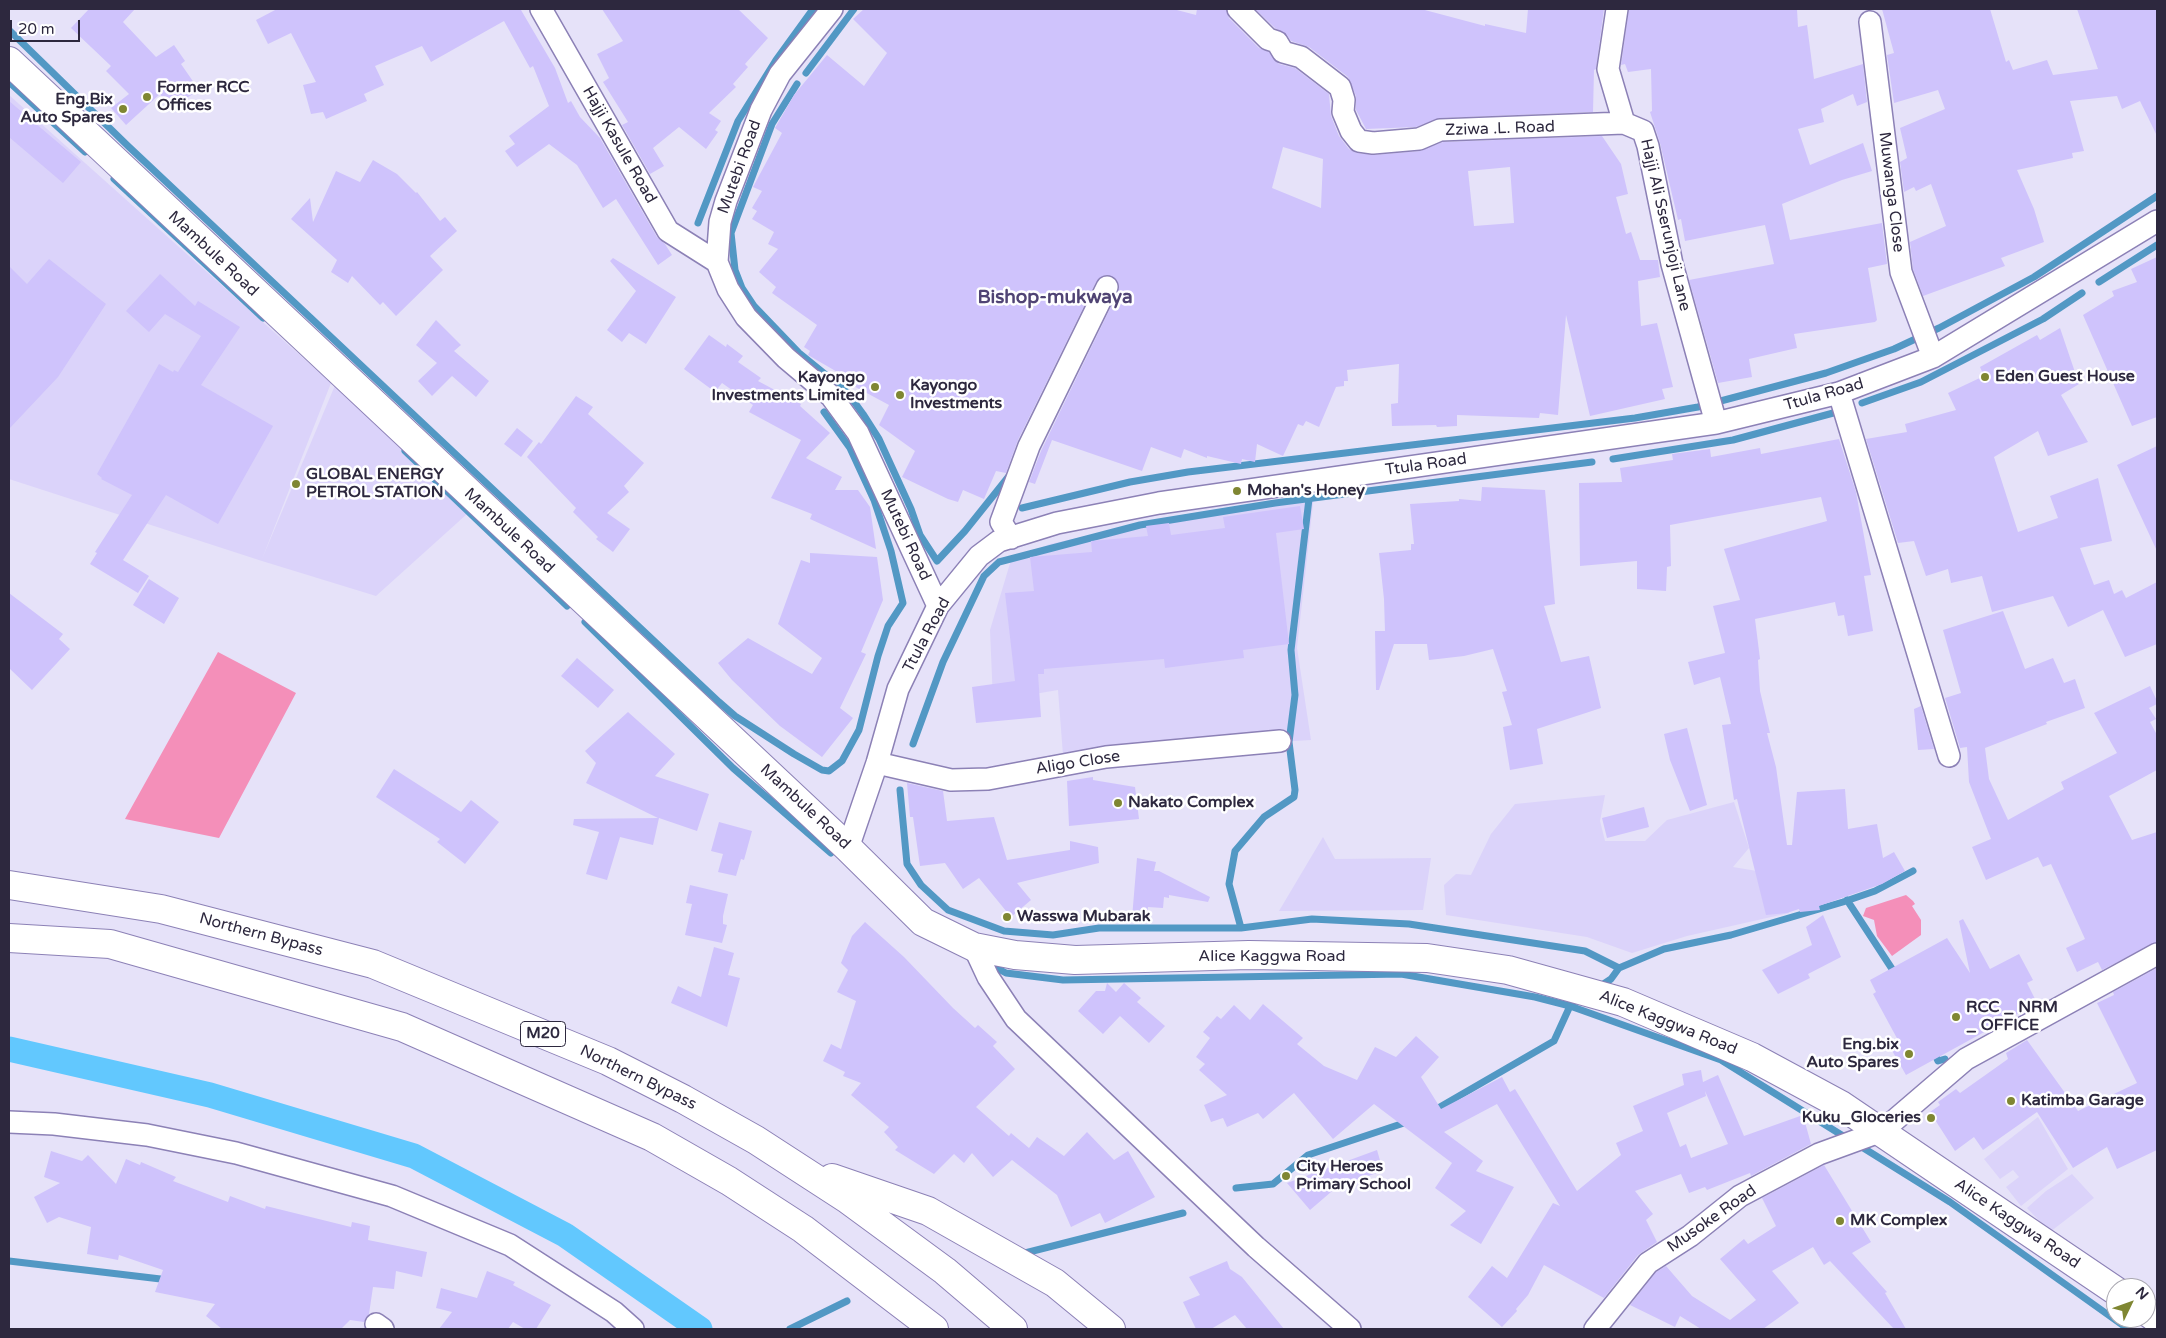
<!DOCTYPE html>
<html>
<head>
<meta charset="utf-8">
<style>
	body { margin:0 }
	#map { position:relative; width:2166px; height:1338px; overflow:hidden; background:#e6e2f9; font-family:"Varela Round",sans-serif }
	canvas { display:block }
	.frame { position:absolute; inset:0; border:10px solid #2d283e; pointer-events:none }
	.north { position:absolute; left:2106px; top:1278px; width:50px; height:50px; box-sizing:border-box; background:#fff; border:1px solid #aba9b2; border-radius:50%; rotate:48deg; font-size:14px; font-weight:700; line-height:20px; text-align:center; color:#2d283e }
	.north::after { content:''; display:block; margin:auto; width:18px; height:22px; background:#7f8632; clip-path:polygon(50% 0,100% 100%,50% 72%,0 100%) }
	.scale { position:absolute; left:10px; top:20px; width:70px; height:22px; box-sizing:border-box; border:2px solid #2d283e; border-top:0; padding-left:6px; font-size:15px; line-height:18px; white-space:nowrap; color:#2d283e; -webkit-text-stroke:4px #fff; paint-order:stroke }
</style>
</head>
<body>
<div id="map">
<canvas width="2166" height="1338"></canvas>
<div class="frame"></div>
<div class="north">N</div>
<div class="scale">20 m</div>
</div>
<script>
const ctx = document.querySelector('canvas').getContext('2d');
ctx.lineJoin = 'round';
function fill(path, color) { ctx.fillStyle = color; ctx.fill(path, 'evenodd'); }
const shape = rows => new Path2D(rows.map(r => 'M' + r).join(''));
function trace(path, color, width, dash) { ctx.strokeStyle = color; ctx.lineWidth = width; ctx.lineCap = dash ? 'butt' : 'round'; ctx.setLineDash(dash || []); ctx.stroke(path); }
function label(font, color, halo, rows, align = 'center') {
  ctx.font = font + ' "Varela Round",sans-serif'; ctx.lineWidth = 5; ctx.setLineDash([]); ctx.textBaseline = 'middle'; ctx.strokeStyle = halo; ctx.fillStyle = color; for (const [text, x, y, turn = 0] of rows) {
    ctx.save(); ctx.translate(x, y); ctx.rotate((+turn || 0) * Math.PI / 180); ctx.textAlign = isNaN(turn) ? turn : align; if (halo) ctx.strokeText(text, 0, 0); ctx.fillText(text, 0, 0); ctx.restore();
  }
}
fill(shape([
	[9,95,331,383,262,559,336,383,467,514,376,596,262,561,9,479],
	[1314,495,1297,648,1311,740,1063,755,1058,690,993,701,990,630,1011,560,1050,544,1182,515],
	[1605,795,1600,821,1605,841,1645,841,1667,820,1734,802,1749,848,1733,867,1781,875,1789,913,1687,936,1632,953,1587,937,1446,915,1444,885,1456,874,1471,875,1491,834,1515,804],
	[1323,837,1335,859,1431,858,1423,910,1279,911],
	[2038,1117,2068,1169,2021,1206,2006,1187,2019,1177,2013,1170,2000,1179,1984,1159],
	[2072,1174,2094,1198,2050,1232,2027,1208,2046,1191]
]), '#dbd3fa');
fill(shape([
	[218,652,296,693,219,838,125,819],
	[1906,895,1913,901,1915,904,1912,906,1921,920,1921,935,1892,956,1877,936,1874,920,1863,916,1866,908]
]), '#f48fb9');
trace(shape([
	[9,30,128,146,719,702,735,716,794,754,822,770,829,771,842,761,859,730,878,656,888,626,903,603,891,551,874,500,850,448,824,412],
	[806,73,854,9],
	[9,82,85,152],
	[797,84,772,124,731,233,735,270,742,288,754,306,799,353,847,392,863,414,879,439,911,509,920,535,937,561,965,531,1009,476],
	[114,179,263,318],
	[698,223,738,121,776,60,813,9],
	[2099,282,2157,245],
	[1862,403,1921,382,2043,319,2082,293],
	[405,451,567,606],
	[1613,459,1733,440,1837,412],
	[1022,508,1130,482,1188,472,1635,418,1698,407,1826,373,1894,349,1939,328,2034,277,2157,196],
	[585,622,733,768,831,853],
	[913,744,943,662,984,576,999,562,1140,525,1275,503,1592,462],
	[900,790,907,864,921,885,948,910,1004,931,1053,935,1099,928,1241,928,1312,919,1409,924,1585,951,1619,968],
	[1847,900,1896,975],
	[1241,928,1229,884,1235,851,1264,817,1294,797,1295,790,1289,742,1295,695,1291,650,1309,499],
	[989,964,1006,973,1063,980,1401,974,1535,997,1570,1006,1721,1060,1848,1139],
	[1599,987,1611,979,1619,968,1664,949,1731,935,1843,902,1875,891,1913,871],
	[1933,1050,1938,1061,1945,1059],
	[1433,1111,1554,1041,1570,1006,1573,1004],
	[1857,1144,1950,1202,2128,1329],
	[1236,1188,1273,1184,1308,1155,1410,1121],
	[1021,1254,1183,1213],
	[9,1261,169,1280],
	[790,1329,847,1301]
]), '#5298c4', 7);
trace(shape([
	[9,1049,210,1095,414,1156,565,1235,700,1329]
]), '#62c8fe', 25);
fill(shape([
	[89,9,135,9,123,22,156,57,174,45,185,61,181,64,199,90,170,109,160,94,126,125,111,108,129,94,106,71,111,66,71,28],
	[277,9,524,9,521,10,555,68,568,103,571,101,580,117,600,138,657,237,665,244,672,255,658,265,616,199,603,208,577,165,549,144,517,167,505,151,515,144,509,136,549,106,533,66,530,68,504,21,431,62,422,46,375,66,384,85,364,94,367,101,326,119,323,112,311,114,303,85,316,82,291,33,268,44,256,20],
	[602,9,738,9,768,38,745,64,748,67,733,84,736,87,709,113,721,121,715,130,718,132,706,149,679,127,653,148,664,166,650,174,622,125,628,122,603,82,609,78,597,54,623,41],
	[864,9,1173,9,1196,15,1197,9,1226,9,1229,18,1259,48,1269,52,1279,64,1295,68,1329,94,1331,116,1339,136,1349,149,1357,153,1374,155,1420,151,1443,142,1602,136,1621,164,1628,194,1616,197,1626,234,1631,232,1640,260,1658,260,1660,277,1638,281,1641,326,1657,323,1673,387,1662,389,1665,399,1590,416,1566,315,1558,415,1540,413,1539,418,1457,415,1457,426,1437,427,1436,425,1392,426,1391,404,1398,403,1399,364,1347,370,1348,381,1344,381,1344,386,1336,387,1319,427,1306,421,1303,426,1298,424,1283,456,1257,444,1255,462,1242,459,1241,464,1207,456,1207,458,1184,449,1181,458,1151,447,1142,471,1052,440,1035,484,1029,482,1041,451,1118,292,1119,286,1117,280,1106,275,1096,282,1018,440,1006,473,996,471,984,499,963,490,958,502,948,499,902,477,915,451,879,425,889,405,837,377,839,373,808,355,810,351,804,347,817,325,772,293,776,287,759,272,778,249,768,244,774,232,752,219,757,211,752,208,762,191,753,187,782,133,775,128,794,95,827,55,864,86,887,53,853,19],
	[1283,147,1323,159,1321,208,1272,188],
	[1510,167,1514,223,1474,226,1468,171],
	[1255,9,1421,9,1485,26,1485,24,1526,33,1528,9,1604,9,1596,69,1594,70,1593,112,1440,118,1416,127,1366,129,1356,110,1356,96,1348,77,1309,47,1291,41,1287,35,1275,28],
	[1629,9,1797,9,1798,27,1807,25,1814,79,1863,64,1867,102,1857,106,1853,94,1821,109,1824,122,1798,129,1810,165,1863,143,1872,171,1842,180,1782,204,1790,240,1882,223,1887,264,1868,268,1877,320,1875,322,1794,334,1797,348,1749,359,1752,377,1718,383,1689,280,1774,264,1765,225,1685,241,1681,219,1678,220,1660,143,1650,112,1652,111,1651,69,1628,72,1625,64,1621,65],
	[1882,9,1990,9,2006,62,2009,60,2013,70,2047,60,2053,75,2098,69,2077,9,2157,9,2157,136,2140,101,2122,109,2117,96,2070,101,2084,151,2072,153,2073,158,2017,170,2034,209,2044,242,2001,258,2005,266,1923,296,1913,269,1910,242,1946,226,1931,184,1916,191,1914,187,1904,192,1900,162,1907,158,1900,128,1945,109,1938,90,1894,103,1887,55,1894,53],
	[9,101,81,162,63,183,9,137],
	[373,160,397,174,416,193,417,192,440,221,445,217,457,231,430,256,443,270,396,316,383,302,380,305,352,276,348,283,331,272,337,260,291,219,310,198,313,222,336,171,360,182],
	[2157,257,2157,417,2132,426,2083,315,2114,296,2112,291,2137,282,2131,269],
	[613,258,676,297,646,344,629,333,622,342,607,330,636,291,610,261],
	[49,259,106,304,58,377,9,429,9,266,27,284],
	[160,274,195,306,198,301,240,327,201,385,273,426,218,524,166,495,123,560,149,576,138,593,90,564,97,553,95,552,132,495,101,479,102,478,97,474,159,364,173,372,174,370,178,372,201,336,165,314,149,332,126,311],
	[436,320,461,345,454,351,489,381,476,397,452,376,432,396,418,381,437,363,416,345],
	[2060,328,2079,384,2061,395,2088,442,2048,456,2038,431,1994,457,2018,532,2058,518,2050,496,2098,478,2112,541,2080,548,2094,585,2109,580,2114,594,2122,590,2126,598,2157,582,2157,644,2125,657,2103,610,2068,627,2053,596,1992,612,1982,576,1951,583,1948,569,1926,576,1914,541,1898,543,1866,439,1907,432,1905,424,1956,410,1948,393,1984,376,1980,367,2037,335,2040,340],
	[709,335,726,347,727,344,743,356,738,362,761,378,758,381,801,404,800,406,830,433,806,458,842,477,835,490,858,490,870,507,876,549,810,519,812,514,771,498,801,440,749,412,753,405,722,383,715,392,684,369],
	[576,396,593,407,588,414,644,463,624,486,629,492,607,513,630,529,613,552,596,539,598,537,573,512,576,508,527,457,539,442,541,444],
	[517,428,533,441,521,457,504,444],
	[1839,439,1856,492,1871,575,1864,576,1873,631,1848,636,1844,615,1838,616,1835,602,1755,619,1760,659,1758,660,1760,691,1770,733,1767,733,1776,767,1787,845,1792,845,1797,792,1845,789,1848,829,1877,824,1883,858,1894,852,1905,871,1882,884,1819,906,1820,910,1800,912,1799,909,1787,913,1766,915,1737,799,1734,800,1722,725,1731,724,1720,677,1694,685,1688,662,1725,653,1713,606,1740,600,1724,549,1827,521,1821,497,1670,525,1671,566,1667,567,1666,591,1637,589,1637,561,1580,566,1579,483,1622,482,1620,468,1673,460,1672,454,1710,449,1711,457,1760,448,1761,454],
	[2157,446,2157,551,2117,465],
	[1482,487,1545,490,1555,604,1544,606,1561,662,1589,656,1601,708,1537,729,1543,764,1510,770,1503,727,1512,725,1502,692,1507,691,1493,649,1464,656,1429,660,1427,644,1394,644,1379,690,1376,690,1375,631,1385,631,1384,599,1379,553,1411,550,1411,544,1414,544,1410,504,1459,501,1459,499,1481,501],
	[1300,506,1304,529,1276,533,1289,644,1243,650,1244,658,1165,668,1164,659,1044,669,1044,674,1038,674,1041,717,976,723,972,687,1015,681,1005,593,1034,591,1030,557,1092,552,1091,541,1148,536,1146,526,1169,523,1171,535,1225,528,1223,517],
	[810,553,877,557,883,600,861,652,866,654,840,708,853,718,822,757,780,726,732,680,718,663,748,638,812,674,822,658,778,624,801,560,810,563],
	[149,579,179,598,164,624,133,605],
	[9,593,63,634,59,639,70,649,32,690,9,668],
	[2003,611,2025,669,2053,658,2064,683,2075,679,2085,708,2046,722,2047,724,1985,748,1989,779,2008,820,2064,789,2061,782,2117,753,2094,713,2150,686,2157,701,2157,704,2149,708,2156,719,2150,722,2157,735,2157,770,2109,796,2132,840,2157,832,2157,942,2102,970,2098,962,2077,972,2066,948,2085,939,2051,864,2043,867,2038,857,1986,880,1972,847,1991,839,1969,782,1967,747,1960,748,1945,698,1961,693,1943,630],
	[577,658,614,690,598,708,561,676],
	[1921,706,1934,749,1918,750,1914,709],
	[628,712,675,754,655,776,709,794,697,831,659,818,653,845,620,837,607,880,586,874,599,832,573,825,574,819,658,818,586,783,596,763,585,751],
	[1687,728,1707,805,1690,811,1670,760,1664,734],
	[394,769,461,812,471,800,499,822,465,864,437,842,440,839,376,797],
	[1093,777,1093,780,1135,787,1139,819,1069,826,1067,781],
	[907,783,943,791,947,821,994,817,1007,860,1070,850,1070,841,1098,847,1099,863,1017,883,1031,900,1011,917,979,878,963,889,945,863,920,866,913,817,910,817],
	[1644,807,1649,827,1607,838,1602,818],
	[719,822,752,831,744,860,741,859,736,876,718,872,723,854,711,851],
	[1137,858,1156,862,1154,871,1159,871,1210,897,1208,902,1169,895,1169,898,1164,897,1163,908,1148,907,1146,920,1132,918],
	[690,885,728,894,723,916,723,924,727,925,722,943,685,935,692,904,686,903],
	[1823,915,1841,957,1808,974,1810,978,1778,994,1762,970,1812,945,1806,927],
	[1963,919,1990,969,2019,954,2033,980,2027,983,2037,1003,1906,1075,1890,1047,1899,1042,1873,994,1876,992,1870,980,1947,938,1970,973,1959,921],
	[865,922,904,957,953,1008,975,1028,978,1025,997,1042,993,1046,1015,1069,976,1107,1009,1136,1011,1133,1029,1148,1037,1137,1064,1156,1087,1132,1114,1160,1128,1151,1155,1197,1105,1223,1100,1213,1071,1227,1057,1195,1012,1160,993,1177,972,1153,964,1163,954,1154,934,1174,895,1150,898,1147,884,1132,889,1127,851,1095,861,1083,843,1076,845,1072,823,1061,831,1044,841,1049,856,1001,837,992,848,970,841,963,852,936],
	[714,947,734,953,728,975,740,978,727,1027,671,1003,678,986,701,997],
	[2157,968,2157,1150,2117,1169,2107,1147,2073,1168,2037,1112,1983,1150,1974,1137,1955,1151,1930,1112,1940,1105,1938,1102,1956,1089,1960,1093,2008,1059,2006,1053,2027,1040,2078,1111,2137,1083,2097,1003,2114,995,2113,992],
	[1107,983,1116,992,1124,983,1141,998,1137,1002,1165,1026,1149,1043,1120,1016,1103,1034,1078,1011,1096,991,1105,991],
	[1263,1004,1303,1038,1297,1044,1324,1066,1357,1080,1375,1047,1396,1057,1416,1036,1439,1057,1421,1077,1441,1109,1502,1077,1510,1092,1515,1089,1577,1191,1621,1155,1616,1143,1643,1131,1633,1106,1684,1085,1682,1074,1701,1070,1703,1082,1718,1075,1744,1136,1803,1115,1811,1144,1751,1176,1750,1173,1707,1190,1705,1187,1689,1193,1681,1174,1635,1191,1653,1214,1646,1220,1657,1242,1638,1255,1604,1298,1544,1265,1528,1295,1516,1309,1517,1311,1502,1327,1468,1297,1492,1266,1507,1278,1553,1203,1560,1206,1497,1104,1444,1132,1483,1161,1476,1171,1514,1187,1481,1244,1450,1225,1466,1211,1435,1188,1452,1163,1374,1104,1333,1139,1294,1093,1263,1119,1258,1113,1227,1127,1223,1118,1211,1122,1204,1105,1227,1095,1199,1070,1205,1064,1196,1057,1210,1038,1203,1032,1217,1016,1221,1019,1234,1005,1250,1020],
	[1705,1091,1728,1144,1691,1158,1686,1144,1680,1147,1667,1113,1706,1096],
	[1377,1150,1383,1171,1338,1186,1310,1210,1287,1183],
	[51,1151,82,1161,88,1155,116,1184,126,1159,140,1165,141,1162,176,1177,173,1181,228,1202,230,1196,265,1209,266,1206,351,1227,352,1222,370,1226,368,1240,427,1252,422,1277,396,1271,394,1289,373,1287,369,1314,364,1322,350,1320,341,1329,222,1329,206,1316,215,1304,155,1292,163,1270,119,1255,118,1260,87,1254,91,1227,59,1217,47,1223,34,1197,60,1183,44,1177],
	[1824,1165,1871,1242,1852,1253,1887,1292,1885,1293,1906,1329,1894,1329,1830,1261,1824,1265,1813,1247,1772,1271,1799,1303,1763,1329,1701,1329,1680,1316,1675,1327,1630,1305,1656,1272,1666,1266,1692,1296,1730,1320,1756,1300,1720,1259,1744,1239,1748,1244,1776,1226,1762,1198],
	[1227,1261,1230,1269,1242,1277,1284,1329,1247,1329,1235,1315,1211,1329,1196,1329,1183,1302,1200,1295,1189,1277],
	[487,1271,515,1282,513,1285,551,1305,536,1329,525,1329,513,1322,508,1329,439,1329,452,1312,436,1308,441,1288,477,1298]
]), '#cfc3fc');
const street = shape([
	[541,9,668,231,717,262],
	[832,9,780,74,761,110,726,201,720,222,717,262,728,289,746,317,786,358,831,396,858,433,938,606],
	[1238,9,1268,39,1277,42,1283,52,1301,57,1340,87,1344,100,1343,112,1351,131,1359,141,1373,143,1419,139,1440,130,1624,123],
	[1617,9,1608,69,1624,123,1643,131,1648,146,1672,264,1716,423],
	[1870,22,1901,272,1933,357],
	[1839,393,1949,756],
	[1011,538,1001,522,1029,446,1107,287],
	[877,763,951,780,988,779,1106,757,1280,741],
	[848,848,877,763,898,689,938,606,979,556,999,541,1057,523,1159,503,1716,423,1839,393,1933,357,2157,221],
	[974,947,988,977,1016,1019,1256,1247,1350,1329],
	[9,1122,54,1124,147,1135,236,1153,392,1196,510,1245,614,1312,633,1329],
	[376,1324,383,1329],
	[1595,1329,1648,1263,1690,1236,1740,1196,1819,1154,1882,1131,1966,1059,2157,954]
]);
const secondary = shape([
	[9,61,848,848,923,922,974,947,1015,955,1075,960,1249,955,1427,958,1508,970,1623,1002,1752,1057,1841,1105,2116,1291],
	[2146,1311,2157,1319]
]);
const highway = shape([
	[9,885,161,909,373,964,608,1061,683,1099,756,1140,847,1199,945,1271,1013,1329],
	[9,938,110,944,402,1027,652,1137,729,1181,803,1229,934,1329],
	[832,1178,928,1211,1055,1283,1111,1329]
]);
trace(street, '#8c81b6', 24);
trace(secondary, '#8c81b6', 30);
trace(highway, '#8c81b6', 30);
trace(street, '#fff', 21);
trace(secondary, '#fff', 28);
trace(highway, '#fff', 28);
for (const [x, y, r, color] of [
	[147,97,5,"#7f8632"],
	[123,109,5,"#7f8632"],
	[1985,377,5,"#7f8632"],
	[875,387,5,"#7f8632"],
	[900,395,5,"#7f8632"],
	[296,484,5,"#7f8632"],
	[1237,491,5,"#7f8632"],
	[1118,803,5,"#7f8632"],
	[1007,917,5,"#7f8632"],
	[1956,1017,5,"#7f8632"],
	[1909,1054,5,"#7f8632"],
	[2011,1101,5,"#7f8632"],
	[1931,1118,5,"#7f8632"],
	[1286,1176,5,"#7f8632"],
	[1840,1221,5,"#7f8632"]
]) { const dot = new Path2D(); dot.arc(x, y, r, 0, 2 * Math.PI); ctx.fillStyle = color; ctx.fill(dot); trace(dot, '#fff', 2); }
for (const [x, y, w] of [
	[543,1034,45]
]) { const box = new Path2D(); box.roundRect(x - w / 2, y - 12.5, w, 25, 4); ctx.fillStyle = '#fff'; ctx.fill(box); trace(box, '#2d283e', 1); }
label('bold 15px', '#2d283e', null, [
	["M20",543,1034]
]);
label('bold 16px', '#2d283e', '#fff', [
	["Former RCC",157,88],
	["Offices",157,106],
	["Eng.Bix",113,100,"right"],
	["Auto Spares",113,118,"right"],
	["Eden Guest House",1995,377],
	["Kayongo",865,378,"right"],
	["Investments Limited",865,396,"right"],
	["Kayongo",910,386],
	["Investments",910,404],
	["GLOBAL ENERGY",306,475],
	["PETROL STATION",306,493],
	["Mohan's Honey",1247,491],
	["Nakato Complex",1128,803],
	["Wasswa Mubarak",1017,917],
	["RCC _ NRM",1966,1008],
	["_ OFFICE",1966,1026],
	["Eng.bix",1899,1045,"right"],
	["Auto Spares",1899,1063,"right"],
	["Katimba Garage",2021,1101],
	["Kuku_Gloceries",1921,1118,"right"],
	["City Heroes",1296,1167],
	["Primary School",1296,1185],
	["MK Complex",1850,1221]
], 'left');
label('16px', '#2d283e', '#fff', [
	["Zziwa .L. Road",1500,129,-2],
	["Hajji Kasule Road",619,145,60],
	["Mutebi Road",740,167,-70],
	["Muwanga Close",1891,192,83],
	["Hajji Ali Sserunjoji Lane",1665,225,77],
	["Mambule Road",213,254,43],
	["Ttula Road",1824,395,-16],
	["Ttula Road",1426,465,-8],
	["Mambule Road",509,531,43],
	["Mutebi Road",905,535,65],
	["Ttula Road",927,635,-62],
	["Aligo Close",1078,763,-9],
	["Mambule Road",805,807,43],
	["Northern Bypass",261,935,15],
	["Alice Kaggwa Road",1272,957],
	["Alice Kaggwa Road",1668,1023,22],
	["Northern Bypass",638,1078,26],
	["Musoke Road",1712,1219,-35],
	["Alice Kaggwa Road",2017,1224,34]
]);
label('bold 19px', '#504474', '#fff', [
	["Bishop-mukwaya",1055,298]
]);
</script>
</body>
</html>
